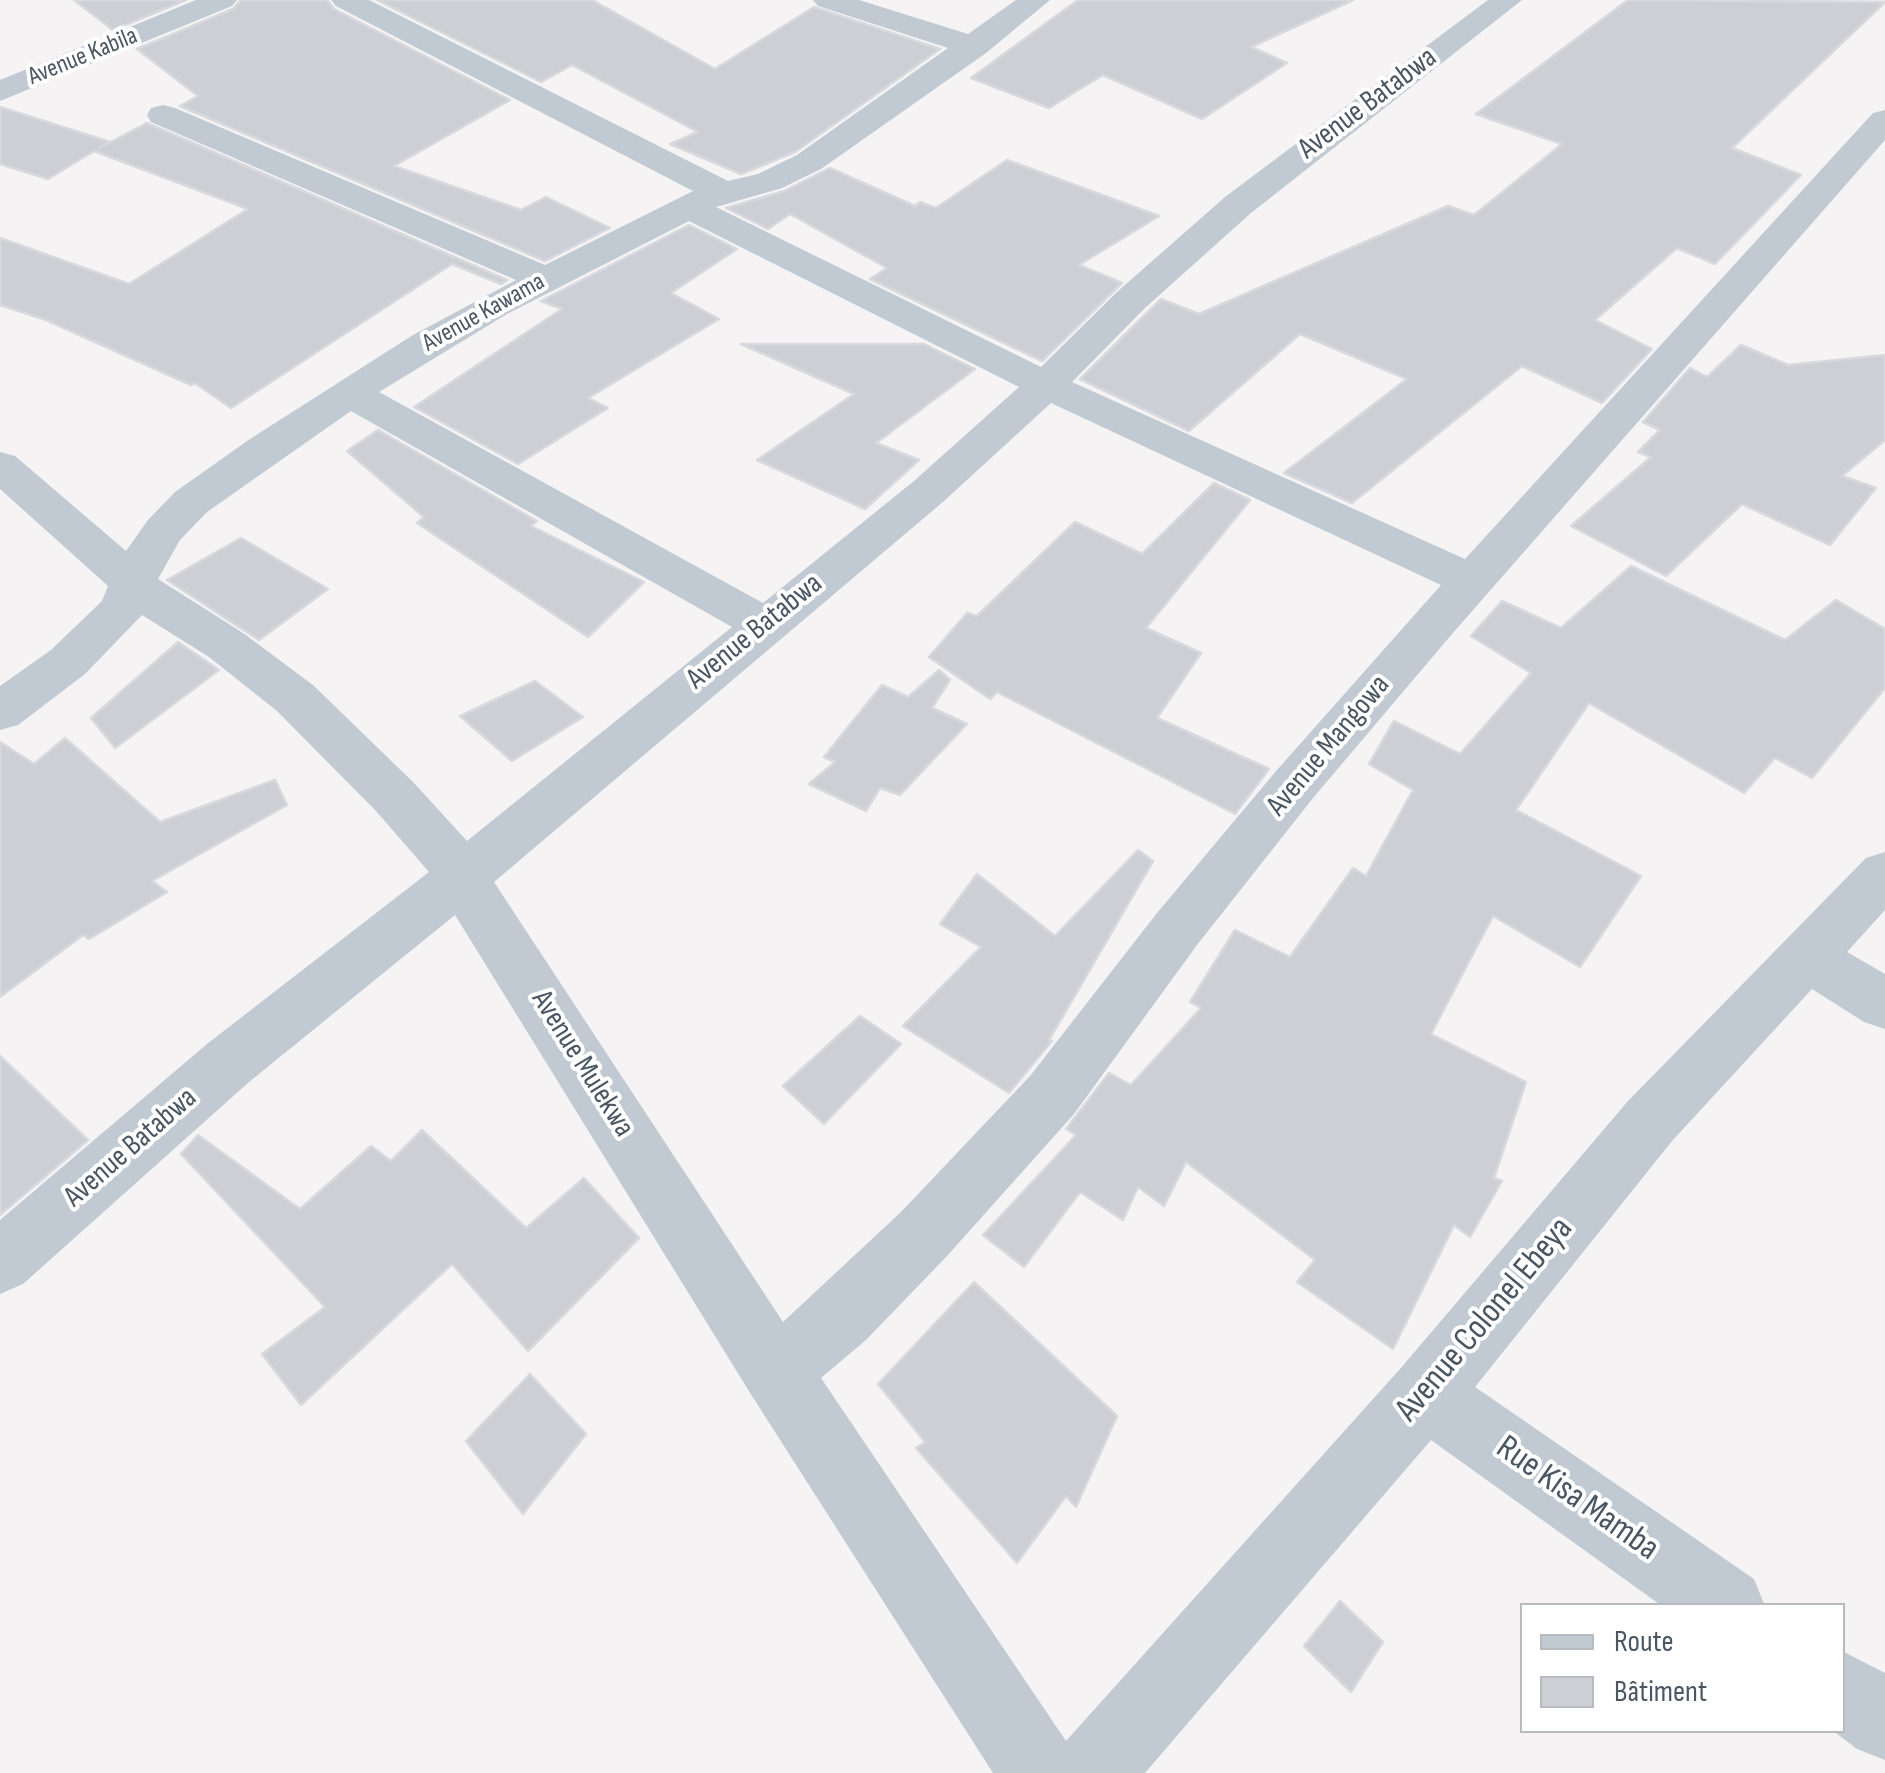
<!DOCTYPE html>
<html>
<head>
<meta charset="utf-8">
<style>
	body { margin:0 }
	#map { position:relative; width:1885px; height:1773px; overflow:hidden; background:#f5f3f3; font-family:"Sofia Sans Condensed",sans-serif }
	canvas { display:block }
	.legend { position:absolute; left:1520px; top:1603px; width:325px; height:130px; box-sizing:border-box; background:#fff; border:2px solid #b7bbc0; margin:0; padding:12px 18px; list-style:none; font-size:30px; color:#4a5661 }
	.legend li { display:flex; align-items:center; gap:20px; height:50px }
	.legend b { width:50px; border:2px solid #b7bbc0 }
</style>
</head>
<body>
<div id="map">
<canvas width="1885" height="1773"></canvas>
<ul class="legend">
<li><b style="height:12px;background:#c1cad2"></b>Route</li>
<li><b style="height:28px;background:#cdcfd5"></b>Bâtiment</li>
</ul>
</div>
<script>
const ctx = document.querySelector('canvas').getContext('2d');
ctx.lineJoin = 'round';
function fill(path, color) { ctx.fillStyle = color; ctx.fill(path, 'evenodd'); }
const shape = rows => new Path2D(rows.map(r => 'M' + r).join(''));
function trace(path, color, width, dash) { ctx.strokeStyle = color; ctx.lineWidth = width; ctx.lineCap = dash ? 'butt' : 'round'; ctx.setLineDash(dash || []); ctx.stroke(path); }
function label(font, color, halo, rows, align = 'center') {
  ctx.font = font + ' "Sofia Sans Condensed",sans-serif'; ctx.lineWidth = 8; ctx.setLineDash([]); ctx.textBaseline = 'middle'; ctx.strokeStyle = halo; ctx.fillStyle = color; for (const [text, x, y, turn = 0] of rows) {
    ctx.save(); ctx.translate(x, y); ctx.rotate((+turn || 0) * Math.PI / 180); ctx.textAlign = isNaN(turn) ? turn : align; if (halo) ctx.strokeText(text, 0, 0); ctx.fillText(text, 0, 0); ctx.restore();
  }
}
const building = shape([
	[74,0,186,0,113,30,74,0],
	[241,0,327,0,334,9,510,100,394,166,521,210,546,197,610,228,545,261,180,106,198,96,137,49,233,9,241,0],
	[377,0,592,0,715,69,814,7,940,49,795,152,741,174,670,144,698,132,572,65,541,82,377,0],
	[1078,0,1353,0,1251,47,1287,63,1202,119,1103,75,1049,108,971,78,1078,0],
	[1628,0,1885,2,1732,148,1801,175,1715,264,1677,248,1595,320,1652,349,1602,403,1522,366,1352,503,1284,473,1407,379,1300,334,1189,431,1080,379,1161,299,1199,314,1448,206,1474,215,1562,144,1476,114,1628,0],
	[0,107,110,142,99,148,147,123,507,280,501,284,452,264,231,408,195,383,191,385,46,320,0,305,0,238,129,284,248,209,94,151,48,179,0,164,0,107],
	[1007,160,1159,216,1079,265,1122,283,1042,361,870,279,887,268,790,214,768,229,726,208,784,191,830,168,915,206,920,202,936,208,1007,160],
	[689,225,737,249,671,293,719,319,588,398,608,408,518,464,414,407,562,309,541,301,689,225],
	[741,344,924,344,975,369,876,443,919,460,865,509,757,460,854,394,741,344],
	[1741,345,1788,365,1885,355,1885,440,1842,476,1876,488,1830,545,1742,504,1666,576,1571,526,1651,457,1638,452,1660,430,1643,422,1690,368,1707,377,1741,345],
	[378,430,537,521,531,526,644,582,588,637,417,523,424,517,347,451,378,430],
	[1214,483,1250,500,1146,628,1201,653,1157,718,1269,769,1235,814,997,692,990,699,929,657,967,613,977,616,1075,522,1142,554,1214,483],
	[241,538,328,589,259,640,167,580,241,538],
	[1631,566,1785,640,1836,600,1885,629,1885,688,1812,778,1775,758,1744,793,1589,703,1516,810,1641,876,1580,967,1493,916,1431,1034,1526,1082,1494,1178,1502,1181,1470,1237,1454,1225,1393,1349,1297,1282,1315,1260,1186,1162,1164,1206,1138,1187,1123,1220,1080,1192,1024,1267,983,1235,1076,1135,1066,1129,1109,1073,1131,1085,1201,1008,1190,1002,1235,930,1290,957,1353,868,1366,876,1413,790,1369,764,1394,721,1460,754,1531,673,1471,636,1502,601,1561,628,1631,566],
	[178,642,219,670,115,748,91,718,178,642],
	[939,670,950,680,932,708,967,724,900,795,880,788,866,811,809,784,835,762,824,757,882,685,908,697,939,670],
	[535,681,583,717,512,761,460,716,535,681],
	[65,738,160,822,275,780,287,805,152,881,167,892,89,939,83,935,0,997,0,742,34,764,65,738],
	[1138,850,1153,861,1049,1040,1052,1041,1009,1093,903,1026,981,947,940,924,977,874,1055,936,1138,850],
	[860,1016,901,1044,824,1124,783,1086,860,1016],
	[0,1056,88,1140,0,1215,0,1056],
	[422,1130,526,1228,584,1178,639,1238,528,1351,452,1264,301,1405,262,1354,325,1307,181,1154,198,1135,300,1209,371,1146,391,1161,422,1130],
	[974,1282,1117,1416,1076,1507,1066,1496,1017,1563,916,1448,925,1442,878,1384,974,1282],
	[530,1374,586,1434,523,1514,466,1441,530,1374],
	[1340,1601,1383,1642,1351,1692,1304,1646,1340,1601]
]);
fill(building, '#cdcfd5');
trace(building, '#d7d9de', 2.5);
fill(shape([
	[196,0,237,0,232,6,0,101,0,80,196,0],
	[331,0,369,0,728,181,758,174,797,155,948,48,818,6,813,0,859,0,968,34,1016,0,1050,0,986,53,821,169,782,188,716,207,1041,367,1117,292,1225,197,1488,0,1522,0,1251,213,1145,308,1072,382,1465,559,1873,113,1885,110,1885,140,1452,634,1313,798,1197,945,1074,1114,947,1256,866,1340,821,1378,1066,1741,1400,1369,1628,1101,1866,858,1885,852,1885,910,1847,952,1885,974,1885,1029,1864,1022,1812,989,1672,1141,1475,1387,1754,1579,1765,1606,1662,1606,1431,1440,1145,1773,993,1773,752,1396,455,915,249,1082,23,1284,0,1294,0,1220,207,1044,429,872,376,811,277,711,209,657,142,615,85,674,18,725,0,730,0,686,51,650,102,601,108,586,0,489,0,452,15,456,126,551,148,520,175,492,250,439,413,335,516,280,151,122,147,115,151,108,163,105,175,108,545,265,693,191,336,6,331,0],
	[689,221,1019,387,914,481,763,603,379,392,507,314,689,221],
	[1051,403,1441,585,1277,770,1157,913,1030,1076,901,1212,783,1322,494,882,944,501,1051,403],
	[351,411,732,627,467,841,414,783,313,685,243,633,158,579,180,540,207,512,351,411],
	[1842,1651,1885,1673,1885,1760,1857,1749,1832,1730,1842,1730,1842,1651]
]), '#c1cad2');
label('25px', '#4a5661', '#fff', [
	["Avenue Kabila",83,57,-22],
	["Avenue Kawama",484,313,-29]
]);
label('30px', '#4a5661', '#fff', [
	["Avenue Batabwa",1368,104,-37],
	["Avenue Batabwa",755,632,-39],
	["Avenue Mangowa",1329,746,-50],
	["Avenue Mulekwa",582,1064,58],
	["Avenue Batabwa",131,1148,-41]
]);
label('35px', '#4a5661', '#fff', [
	["Avenue Colonel Ebeya",1485,1320,-50],
	["Rue Kisa Mamba",1577,1499,35]
]);
</script>
</body>
</html>
